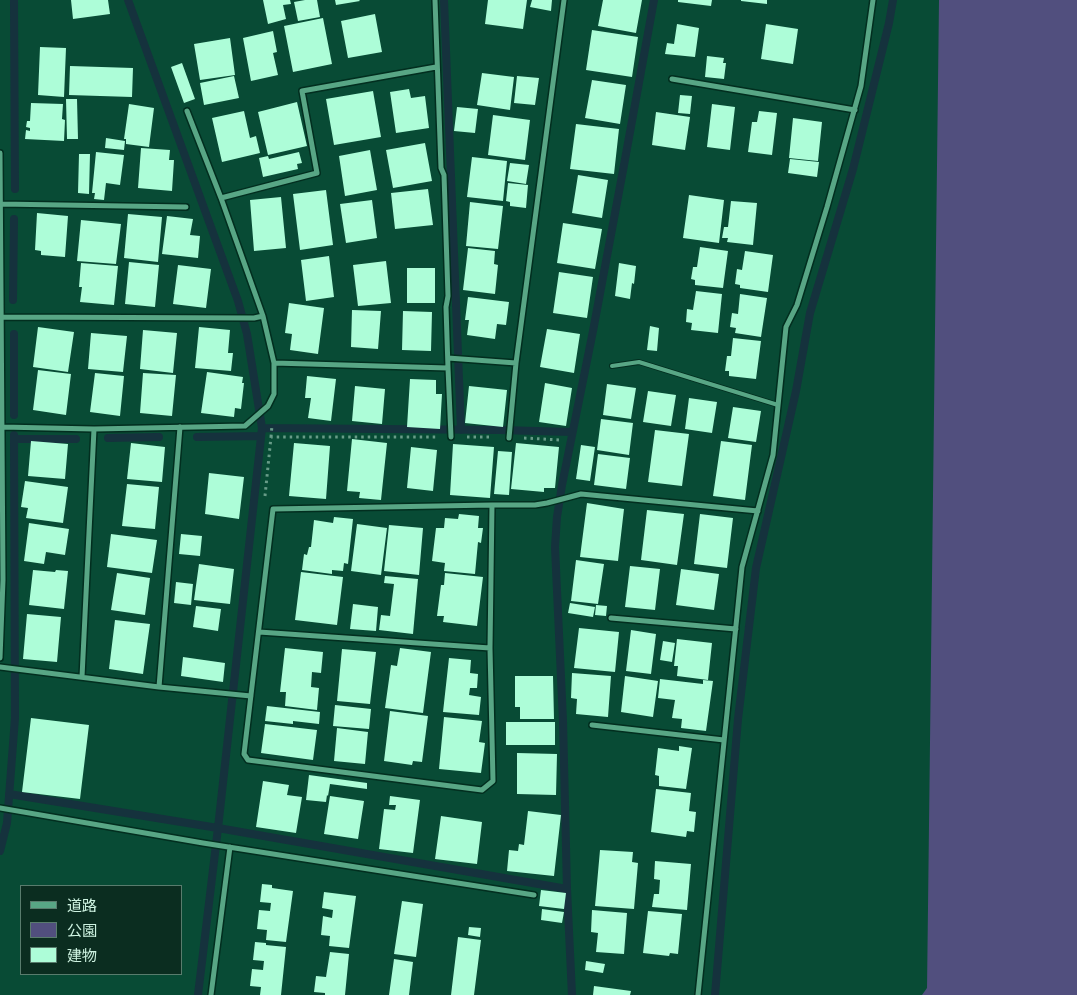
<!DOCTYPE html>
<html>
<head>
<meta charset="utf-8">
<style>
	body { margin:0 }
	#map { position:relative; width:1077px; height:995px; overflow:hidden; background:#084b35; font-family:Montserrat,"Noto Sans JP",sans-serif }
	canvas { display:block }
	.legend { position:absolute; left:20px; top:885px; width:162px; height:90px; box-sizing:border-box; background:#0b2d20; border:1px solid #597c6d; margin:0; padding:6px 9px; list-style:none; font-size:15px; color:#cef3e1 }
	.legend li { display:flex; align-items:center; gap:10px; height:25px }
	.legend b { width:25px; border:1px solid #597c6d }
</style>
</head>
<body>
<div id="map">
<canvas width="1077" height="995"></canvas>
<ul class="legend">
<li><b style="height:6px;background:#58a685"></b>道路</li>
<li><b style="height:14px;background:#514f7e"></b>公園</li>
<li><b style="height:14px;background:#adfdd8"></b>建物</li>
</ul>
</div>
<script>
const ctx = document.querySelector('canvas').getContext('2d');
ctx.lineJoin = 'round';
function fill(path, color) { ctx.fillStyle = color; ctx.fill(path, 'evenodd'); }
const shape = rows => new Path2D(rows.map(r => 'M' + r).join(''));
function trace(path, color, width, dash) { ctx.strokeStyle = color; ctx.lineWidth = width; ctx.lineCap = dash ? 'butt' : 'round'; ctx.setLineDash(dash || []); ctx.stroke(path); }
fill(shape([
	[939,0,1077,0,1077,995,922,995,927,988]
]), '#514f7e');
trace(shape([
	[14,0,15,189],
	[128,0,238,301,247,334,262,428,218,828,198,995],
	[444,0,461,430],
	[13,300,14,219],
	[14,334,14,415],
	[262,428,500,430,572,432],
	[197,437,261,436],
	[108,438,159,437],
	[14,439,76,439],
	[9,794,218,828,567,889],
	[0,851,7,823,15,718,14,435],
	[572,995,567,889,563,721,555,547,557,517,562,485,593,331,624,165,654,0],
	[715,995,738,719,756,568,796,391,810,313,853,169,889,23,893,0]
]), '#15323d', 8);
fill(shape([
	[71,0,108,0,110,14,73,19],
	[263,0,290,0,291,4,283,5,286,19,268,24],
	[305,0,317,0,320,17,298,21,294,2],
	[335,0,359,0,360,1,336,5],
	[488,0,527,0,523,29,485,24],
	[532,0,552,0,551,11,530,7],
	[603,0,642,0,636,33,598,26],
	[678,0,712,0,711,6,678,2],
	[741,0,767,0,767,4,741,1],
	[375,14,382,52,348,58,341,21],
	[323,18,332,64,293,72,284,26],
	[677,24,699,28,695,57,665,54,667,43,674,44],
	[766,24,798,29,793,64,761,59],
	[592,30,638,37,632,77,586,70],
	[273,31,277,52,273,53,278,75,251,81,243,38],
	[230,38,235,75,200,80,194,44],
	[40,47,66,48,64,97,38,95],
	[707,56,724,58,723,63,726,63,724,79,705,77],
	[182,63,195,99,184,103,171,67],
	[70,66,133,68,132,97,69,95],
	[482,73,514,77,510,110,477,105],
	[234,76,239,98,204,105,200,83],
	[517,76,539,78,535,105,514,103],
	[592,80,626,85,620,124,585,118],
	[409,89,411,98,425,96,429,128,396,133,390,92],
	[373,91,381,137,334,145,326,99],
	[680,95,692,96,690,114,678,113],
	[66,99,77,99,78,139,67,139],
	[297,102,307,146,268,155,258,112],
	[31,103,63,104,62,119,65,120,64,141,25,139,26,130,30,131,30,128,26,127,27,121,30,121],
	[129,104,154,108,149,147,126,144,126,139,124,139],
	[712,104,735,107,730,150,707,147],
	[457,107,478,109,475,133,454,131],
	[244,111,250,138,256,136,260,153,222,162,212,118],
	[759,111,777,113,772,155,748,152,752,122,757,122],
	[656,112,690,117,685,150,652,145],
	[493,115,530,120,525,160,488,155],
	[793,118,822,122,818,161,789,158],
	[576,124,619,129,614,174,570,169],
	[106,138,125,141,124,150,105,148],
	[425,143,432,181,393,188,386,150],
	[141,148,170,150,169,160,174,160,172,191,138,188],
	[370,150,377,190,345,196,339,156],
	[96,152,124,155,120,185,106,183,104,200,94,199,95,193,92,193],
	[299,152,302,163,297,164,298,169,263,177,259,158,268,156,269,159],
	[79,154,90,154,89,194,78,193],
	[472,157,507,161,503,201,467,197],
	[790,159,819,162,817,177,788,173],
	[510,163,529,165,526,184,507,181],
	[578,175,608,180,602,218,572,213],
	[508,183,528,185,526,208,510,206,510,202,506,201],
	[428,189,433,225,395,229,391,193],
	[326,190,333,245,300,250,293,194],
	[689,195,724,200,719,243,683,238],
	[281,197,286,248,254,251,250,200],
	[372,200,377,238,346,243,340,204],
	[731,201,757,203,753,245,727,242,728,238,722,238,724,227,728,227],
	[470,202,503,206,498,249,466,246],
	[37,213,68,216,65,257,41,255,41,251,35,250],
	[128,214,162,217,158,262,124,258],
	[167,216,193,219,190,235,200,236,198,258,162,254],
	[81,220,121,224,116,264,77,261],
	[563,223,602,229,595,269,557,263],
	[700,247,728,251,723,288,695,285,695,280,691,279,693,267,697,267],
	[468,248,495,251,494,264,498,265,495,294,463,290],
	[745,251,773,255,768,292,740,288,740,285,735,284,737,269,742,270],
	[329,256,334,297,306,301,301,260],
	[386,261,391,303,358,306,353,265],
	[129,262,159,265,155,307,125,304],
	[81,263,118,266,114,305,80,302,82,287,79,287],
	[619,263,636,266,634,284,632,283,630,299,615,296],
	[178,265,211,269,206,308,173,304],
	[407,268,435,268,435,303,407,303],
	[559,272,593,277,587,318,553,313],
	[696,291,722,294,718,333,691,330,692,323,686,322,687,309,693,310],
	[740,294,767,298,761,337,735,333,736,328,730,327,732,313,738,314],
	[468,297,509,302,506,325,497,324,495,339,467,335,469,320,465,320],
	[289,303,324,308,318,354,290,350,292,334,285,333],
	[352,310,381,311,378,349,351,347],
	[403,311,432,312,431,351,402,350],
	[650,326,659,328,657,351,647,350],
	[38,327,74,332,68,372,33,367],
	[199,327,230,330,228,353,233,353,231,371,195,368],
	[547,329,580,334,574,373,540,367],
	[143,330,177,333,173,373,140,369],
	[91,333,127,336,123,372,88,369],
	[733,338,761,341,756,379,729,376,729,371,725,371,727,356,731,356],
	[38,370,71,374,66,415,33,410],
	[207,372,243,377,242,383,244,383,241,409,235,408,234,417,201,413],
	[95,373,124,376,120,416,90,412],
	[143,373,176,375,172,416,140,413],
	[307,376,336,379,331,421,308,418,311,398,305,398],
	[410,379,436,380,436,394,442,394,440,429,407,427],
	[545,383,572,388,566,426,539,422],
	[607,384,636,388,631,419,603,415],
	[355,386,385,389,382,424,352,421],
	[469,386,507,390,503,427,465,423],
	[648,391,676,395,671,426,643,422],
	[689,398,717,402,712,433,685,429],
	[733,407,761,411,756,442,728,438],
	[601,419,633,423,629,455,597,450],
	[655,430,689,434,682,486,648,482],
	[352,439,387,443,381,500,359,498,360,492,347,491],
	[31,441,68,444,65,479,28,476],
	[721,441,752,445,745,500,713,496],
	[131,443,165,447,162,482,127,479],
	[294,443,330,446,326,499,289,496],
	[516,443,559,447,555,488,544,488,544,492,511,489],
	[453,444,494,447,490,498,450,495],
	[581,445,595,447,590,481,576,479],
	[411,447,437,450,433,491,407,488],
	[498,451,512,452,509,495,494,494],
	[598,454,630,458,626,489,594,485],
	[209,473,244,477,239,519,205,514],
	[25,481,68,487,63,523,26,518,28,508,21,507],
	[127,484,159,487,155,529,122,526],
	[587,503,624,509,618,561,580,557],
	[647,510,684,514,677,565,641,560],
	[459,514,479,516,478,528,483,528,481,543,478,542,475,574,444,571,445,563,432,561,436,528,444,528,445,518,458,519],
	[700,514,733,518,727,568,694,564],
	[334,517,353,519,348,564,344,563,343,571,332,570,332,574,302,570,304,554,307,555,309,547,311,547,314,520,333,523],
	[29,523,69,529,65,555,46,552,44,564,24,561],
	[357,524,387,528,381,575,351,571],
	[389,525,423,528,419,575,384,571],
	[111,534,157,540,152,573,107,567],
	[181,534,202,536,200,556,179,554],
	[576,560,604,564,598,604,571,601],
	[199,564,234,569,230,604,194,600],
	[630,566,660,569,655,610,625,607],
	[681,569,719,574,714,610,676,605],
	[33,570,55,572,56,570,68,571,64,609,29,605],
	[301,572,343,577,337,625,295,620],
	[117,573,150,578,145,615,111,610],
	[445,573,483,577,477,626,443,622,444,616,437,616,441,585,444,585],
	[385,576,418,579,413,634,379,630,381,615,390,616,394,584,384,583],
	[176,582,193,584,191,605,174,603],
	[570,603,595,607,593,617,568,613],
	[353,604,378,607,376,631,350,629],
	[596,605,607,606,606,616,595,615],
	[196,606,221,609,218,631,193,627],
	[27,614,61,617,57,662,23,659],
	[115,620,150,624,143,674,109,669],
	[579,628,619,632,615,672,574,668],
	[631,630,656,634,651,674,626,671],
	[677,639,712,643,708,680,677,676,678,666,674,666],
	[663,641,675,643,672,662,660,660],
	[285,648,323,652,321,673,312,672,311,687,319,688,317,710,285,706,286,692,280,692],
	[400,648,431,652,423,713,385,708,391,665,397,666],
	[342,649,376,652,370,704,337,701],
	[183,657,225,663,223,682,181,676],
	[449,658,471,660,470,673,478,674,477,688,470,688,469,695,481,697,479,715,443,712],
	[572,673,611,676,608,717,576,714,577,699,571,698],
	[515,676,553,676,554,719,520,719,520,707,515,707],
	[625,676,658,681,653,717,621,712],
	[660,679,703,684,703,680,713,681,706,731,681,728,682,719,672,718,675,700,658,698],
	[335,705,371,709,369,729,333,726],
	[267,706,320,712,319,724,293,721,293,724,265,721],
	[390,711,428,716,422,762,413,761,412,765,384,761],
	[444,717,482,721,479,742,485,743,481,773,439,769],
	[31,718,89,725,80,799,22,792],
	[506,722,555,722,555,745,506,745],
	[265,724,317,730,313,760,261,753],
	[337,728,368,732,365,764,334,761],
	[679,746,692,748,686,789,659,786,659,776,655,775,658,748,679,751],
	[517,753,557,754,556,795,517,794],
	[309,775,367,783,367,789,330,784,328,796,327,795,326,802,306,800],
	[263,781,289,785,287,795,302,797,296,833,256,827],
	[656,789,691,793,689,811,696,812,694,832,687,831,686,837,651,832],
	[330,796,364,801,358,839,324,834],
	[390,796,420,800,413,853,379,849,384,809,395,810,396,805,389,805],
	[528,811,561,815,554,876,507,871,509,850,518,851,519,844,524,845],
	[441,816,482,822,477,864,435,859],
	[600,850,633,852,632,862,638,863,634,909,595,906],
	[655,861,691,864,687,910,652,907,654,894,659,894,660,880,654,879],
	[262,884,272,885,272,888,293,891,286,942,266,940,267,930,257,929,259,910,270,911,271,903,260,902],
	[541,890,566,893,564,909,539,906],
	[324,892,356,896,349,948,329,946,330,936,321,935,323,916,332,918,333,910,322,908],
	[402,901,423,904,416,957,394,954],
	[542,909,564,912,562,923,541,920],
	[592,910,627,913,624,954,596,952,598,933,591,932],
	[648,911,682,914,678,954,670,953,669,956,643,953],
	[469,927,481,928,480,937,468,935],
	[458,937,481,940,474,995,451,995],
	[255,942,266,943,266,945,286,947,281,995,260,995,261,987,250,986,252,969,263,970,264,961,253,960],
	[330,952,349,954,345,995,325,995,325,993,314,992,316,976,326,977],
	[394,959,413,962,409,995,389,995],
	[586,961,605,964,603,973,585,970],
	[594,986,631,991,630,995,593,995]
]), '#adfdd8');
const service = shape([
	[612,366,639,362,778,405]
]);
const minor = shape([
	[435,0,441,168,444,175,448,296,446,307,448,368,451,437],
	[672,79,855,110],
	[0,153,3,580,0,658],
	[221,198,317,173,302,91,436,67],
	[0,204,186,207],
	[1,317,254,318,263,316],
	[448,358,516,363],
	[274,363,448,368],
	[2,427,94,429,245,426,268,406,274,394,274,363,263,316,221,198,187,111],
	[509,438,516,363,564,0],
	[492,505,490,648,493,781,482,790,248,760,244,754,273,509,492,505,535,505,547,503,570,497,581,494,758,511],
	[611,618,736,629],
	[259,632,490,648],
	[0,667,159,687,251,696],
	[82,677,94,429],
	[159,687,180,427],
	[592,725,724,740],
	[0,808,203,843,534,895],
	[211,995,230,847],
	[698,995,742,567,773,455,786,327,797,305,827,207,861,86,873,0]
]);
trace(service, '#022e1f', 6);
trace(minor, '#022e1f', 8);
trace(shape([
	[271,437,272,425],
	[467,437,493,437],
	[524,438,561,440],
	[265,496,271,437,436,437]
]), '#689c88', 3, [2.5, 4]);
trace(service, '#58a685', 4);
trace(minor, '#58a685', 5);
</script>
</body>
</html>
